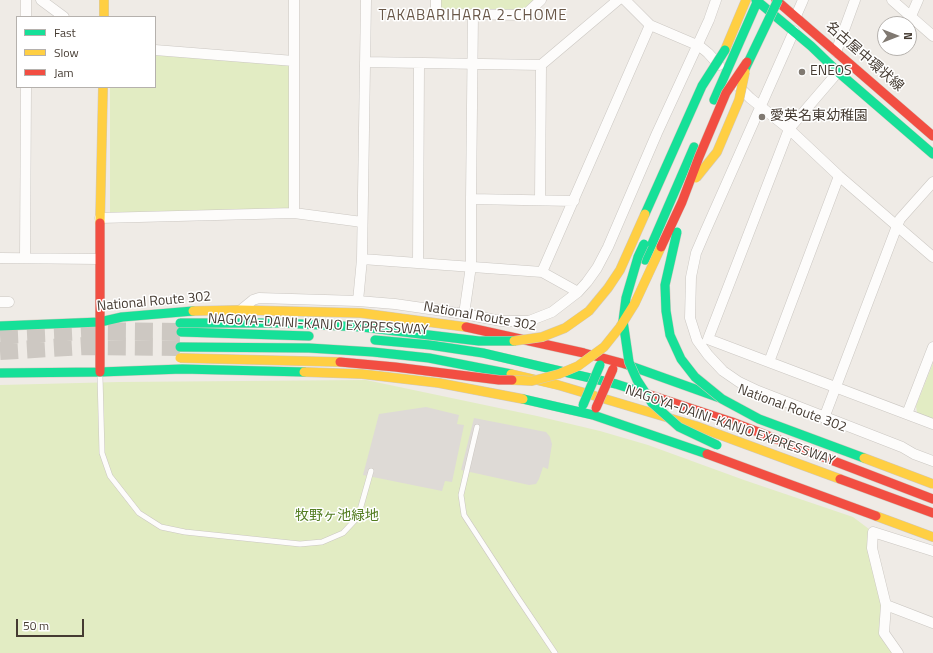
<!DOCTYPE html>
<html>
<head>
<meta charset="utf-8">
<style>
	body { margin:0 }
	#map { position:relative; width:933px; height:653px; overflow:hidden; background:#efebe6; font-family:"Titillium Web",sans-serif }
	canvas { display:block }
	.legend { position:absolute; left:16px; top:16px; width:140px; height:72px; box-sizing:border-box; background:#fff; border:1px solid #b5b1ad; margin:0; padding:5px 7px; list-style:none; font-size:12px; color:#453b32 }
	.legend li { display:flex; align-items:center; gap:8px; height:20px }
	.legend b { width:20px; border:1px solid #b5b1ad }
	.north { position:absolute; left:877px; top:16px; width:40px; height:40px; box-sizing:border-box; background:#fff; border:1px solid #b5b1ad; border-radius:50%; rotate:90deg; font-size:11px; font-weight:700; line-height:16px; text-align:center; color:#453b32 }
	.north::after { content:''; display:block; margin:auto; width:14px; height:18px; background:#807971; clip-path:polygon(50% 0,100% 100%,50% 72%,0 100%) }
	.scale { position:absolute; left:16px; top:619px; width:68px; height:18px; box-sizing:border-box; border:2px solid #453b32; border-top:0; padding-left:5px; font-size:12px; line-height:14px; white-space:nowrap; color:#453b32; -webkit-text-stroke:3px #fff; paint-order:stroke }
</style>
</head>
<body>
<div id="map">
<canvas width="933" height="653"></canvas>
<ul class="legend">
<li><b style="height:5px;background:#16e098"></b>Fast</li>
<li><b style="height:5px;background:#ffcf43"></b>Slow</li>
<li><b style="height:5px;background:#f24e42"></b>Jam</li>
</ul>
<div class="north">N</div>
<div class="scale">50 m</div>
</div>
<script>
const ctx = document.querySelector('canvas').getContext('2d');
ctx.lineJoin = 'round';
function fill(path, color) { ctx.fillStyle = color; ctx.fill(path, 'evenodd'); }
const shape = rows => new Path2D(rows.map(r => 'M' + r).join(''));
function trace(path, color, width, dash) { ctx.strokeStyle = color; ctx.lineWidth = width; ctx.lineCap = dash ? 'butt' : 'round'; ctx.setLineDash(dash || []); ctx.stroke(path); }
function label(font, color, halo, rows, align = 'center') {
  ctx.font = font + ' "Titillium Web","Noto Sans JP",sans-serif'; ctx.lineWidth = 3; ctx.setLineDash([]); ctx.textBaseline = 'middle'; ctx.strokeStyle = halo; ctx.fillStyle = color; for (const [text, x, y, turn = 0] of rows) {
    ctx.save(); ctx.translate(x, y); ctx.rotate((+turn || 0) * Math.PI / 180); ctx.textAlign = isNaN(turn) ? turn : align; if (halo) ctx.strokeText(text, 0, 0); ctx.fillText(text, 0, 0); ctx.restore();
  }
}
fill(shape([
	[439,0,535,0,523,11,443,11,439,7],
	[155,54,290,64,291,210,110,213,110,87,155,87],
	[933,363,933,419,917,413,916,406],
	[366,380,537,416,600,431,648,445,744,480,853,517,873,532,886,605,884,633,898,653,0,653,0,385,119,382]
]), '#e2ecc3');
fill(shape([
	[426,407,459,415,457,424,464,425,452,482,445,481,442,491,363,475,379,414],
	[474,418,546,432,550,437,552,444,548,469,543,467,539,479,536,484,529,485,461,470]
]), '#dedad6');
trace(shape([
	[0,335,86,331,181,332],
	[0,351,84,346,180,347]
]), '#cdc8c2', 18, [18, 9]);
const lane = shape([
	[100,376,102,453,110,476,139,513,161,527,185,532,300,544,322,542,343,533,358,517,371,471],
	[477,427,461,495,464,515,516,595,555,653]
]);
const street = shape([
	[41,0,64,17],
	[294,0,294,213],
	[436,0,436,9,438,13,442,14,525,15,541,0],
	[625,0,650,25,697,45],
	[892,0,933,36],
	[796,16,803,0],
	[911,16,918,0],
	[26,17,26,0],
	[794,31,705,232,696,253,691,277,690,318,697,340,708,355,723,371,739,382,758,391,902,447,914,454,933,461],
	[697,44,708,53,719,65],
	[155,50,294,61],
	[836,52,855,0],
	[365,62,541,65,618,0],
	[838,72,789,129,708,339,933,424],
	[739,87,750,98,789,129,839,176,933,257],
	[471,199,574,201],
	[540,200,541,65],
	[100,218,294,213,362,222],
	[25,257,26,87],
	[0,258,99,259],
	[362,259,542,272,578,292],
	[418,263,419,63],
	[542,272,650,25],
	[358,301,362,259,366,0],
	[0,302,9,302],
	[242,309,253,300,259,298,358,301,395,304,464,314,501,321,529,321,552,312,578,292,587,282,597,268,608,247,657,133,709,20,716,0],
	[464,314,471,266,471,199,473,14],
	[769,362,839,176],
	[907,414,933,347],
	[824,418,897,226,900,219,933,182],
	[886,605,933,623],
	[898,653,884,633,886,605,872,548,873,532,933,551]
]);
const fast = shape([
	[756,0,811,46,838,72,933,154],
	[714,100,758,0],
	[645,260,694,147],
	[0,326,100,322,122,317,193,311],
	[181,332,309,336],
	[375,340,430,345,483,353,616,384,638,391],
	[180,347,309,348,373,352,429,358,511,374],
	[625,364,720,398],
	[0,373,100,372,182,369,304,372],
	[523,399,593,415,707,454]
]);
const slow = shape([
	[104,0,104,17],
	[725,50,746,0],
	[100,223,103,87],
	[193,311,240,310,361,313,466,327],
	[304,372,362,374,439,383,523,399],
	[511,374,558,385,696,426,840,479],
	[876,516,933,537]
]);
const jam = shape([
	[776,0,933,136],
	[100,223,100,372],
	[466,327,584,353,625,364],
	[638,391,732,422,933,499],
	[707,454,876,516],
	[840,479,933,513]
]);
trace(lane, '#cbc7c2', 6);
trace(street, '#cbc7c2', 11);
trace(fast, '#d0c8be', 10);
trace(slow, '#d0c8be', 10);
trace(jam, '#d0c8be', 10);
trace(lane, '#fdfcfb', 5);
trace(street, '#fdfcfb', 10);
trace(fast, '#16e098', 9);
trace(slow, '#ffcf43', 9);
trace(jam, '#f24e42', 9);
const fastBridge = shape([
	[743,73,778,0],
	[645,214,702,86,725,50],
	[677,232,665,285,666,311,670,335,681,359,695,377,722,399,759,419,864,458],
	[644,244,638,257,626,298,623,321,629,362,637,380,652,403,679,427,717,445],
	[180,323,280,323,362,327,479,341,514,341],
	[583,405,600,365]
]);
const slowBridge = shape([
	[696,178,717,152,739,100,745,72],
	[514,341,542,337,565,328,589,311,608,288,620,270,645,214],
	[180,358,340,362],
	[512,380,532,381,559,374,578,366,604,347,620,327,635,303,661,247],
	[864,458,933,484]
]);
const jamBridge = shape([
	[661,247,682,202,699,157,726,93,747,62],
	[340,362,395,367,499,380,512,380],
	[596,408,613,369]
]);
trace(fastBridge, '#d0c8be', 10, []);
trace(slowBridge, '#d0c8be', 10, []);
trace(jamBridge, '#d0c8be', 10, []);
trace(fastBridge, '#16e098', 9);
trace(slowBridge, '#ffcf43', 9);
trace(jamBridge, '#f24e42', 9);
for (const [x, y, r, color] of [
	[802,72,4,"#807971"],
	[762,117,4,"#807971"]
]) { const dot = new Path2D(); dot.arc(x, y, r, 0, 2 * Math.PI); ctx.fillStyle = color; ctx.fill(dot); trace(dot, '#fff', 1.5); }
label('14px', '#453b32', '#fff', [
	["名古屋中環状線",864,57,41],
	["National Route 302",154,302,-5],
	["National Route 302",480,317,10],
	["NAGOYA-DAINI-KANJO EXPRESSWAY",318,325,3],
	["National Route 302",792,409,20],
	["NAGOYA-DAINI-KANJO EXPRESSWAY",730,426,19]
]);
label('14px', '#453b32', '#fff', [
	["ENEOS",810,72],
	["愛英名東幼稚園",770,117]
], 'left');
label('14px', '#527c20', '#fff', [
	["牧野ヶ池緑地",337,517]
]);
ctx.letterSpacing = '1px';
label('15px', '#695748', '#fff', [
	["TAKABARIHARA 2-CHOME",473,16]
]);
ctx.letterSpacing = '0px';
</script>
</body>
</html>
